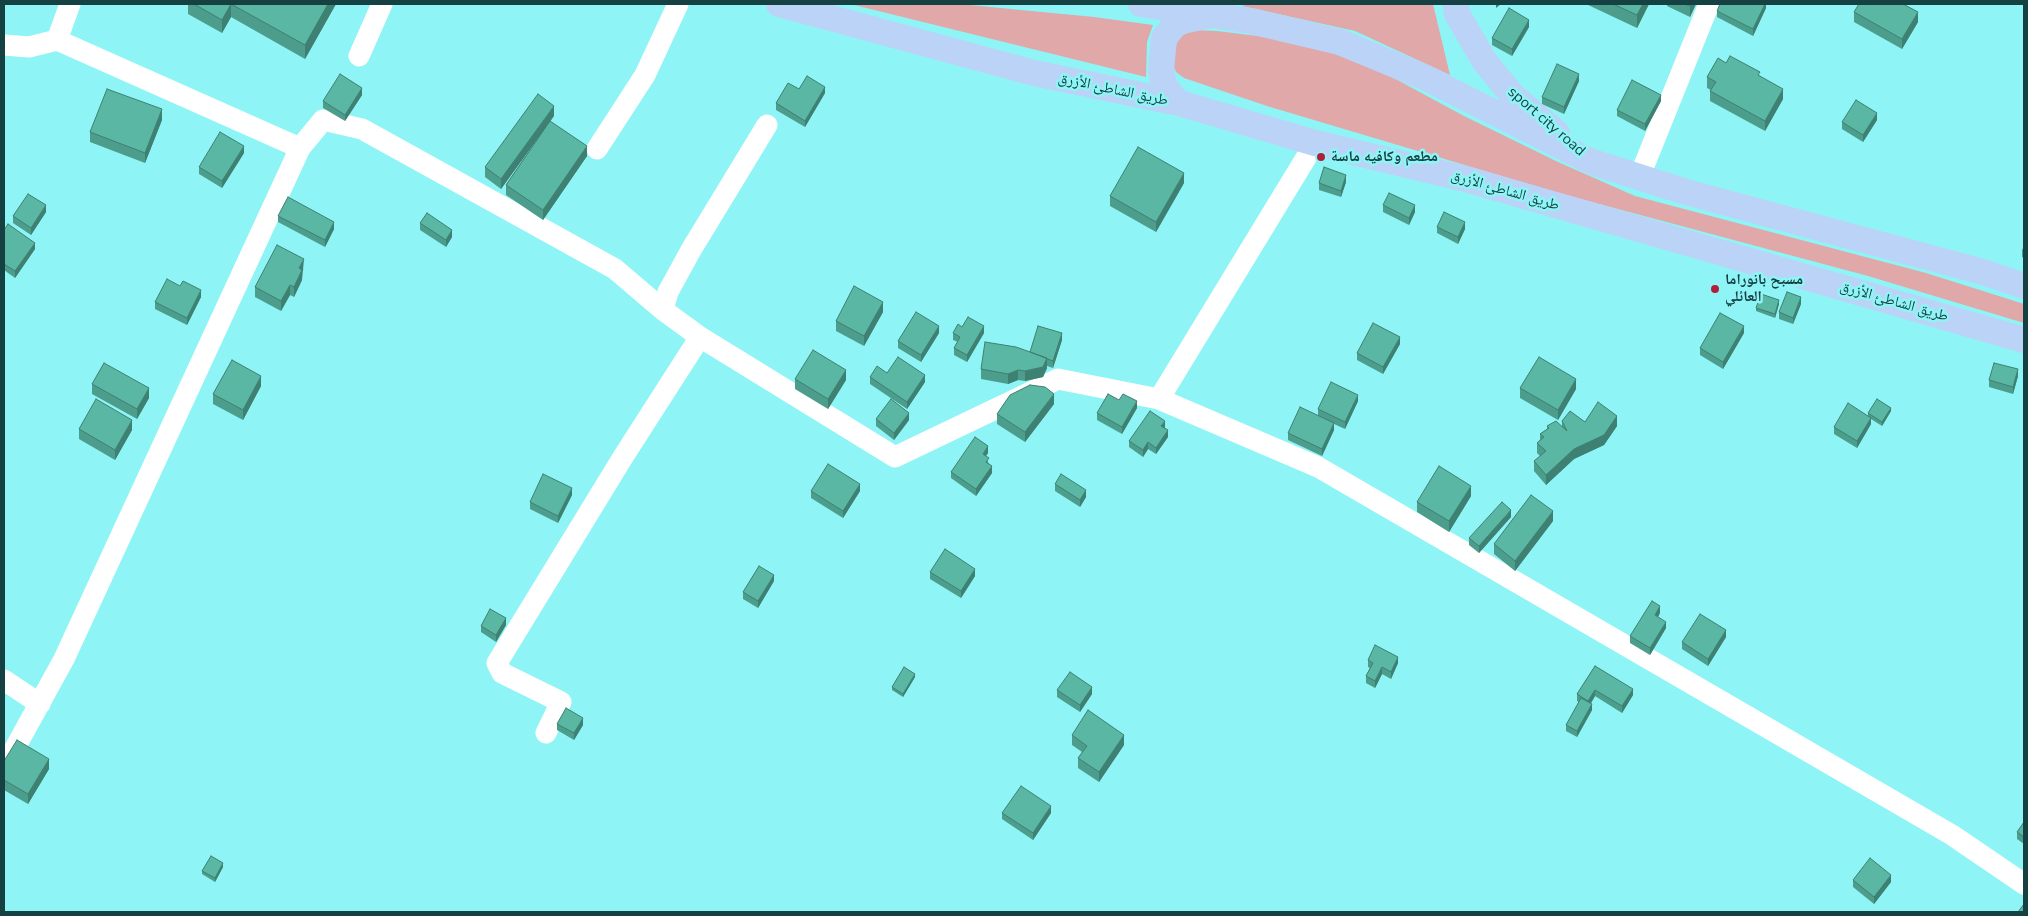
<!DOCTYPE html>
<html>
<head>
<meta charset="utf-8">
<style>
	body { margin:0 }
	#map { position:relative; width:2028px; height:916px; overflow:hidden; background:#8ff4f6; font-family:"Nunito Sans",sans-serif }
	canvas { display:block }
	.frame { position:absolute; inset:0; border:5px solid #154142; pointer-events:none }
</style>
</head>
<body>
<div id="map">
<canvas width="2028" height="916"></canvas>
<div class="frame"></div>
</div>
<script>
const ctx = document.querySelector('canvas').getContext('2d');
ctx.lineJoin = 'round';
function fill(path, color) { ctx.fillStyle = color; ctx.fill(path, 'evenodd'); }
const shape = rows => new Path2D(rows.map(r => 'M' + r).join(''));
function trace(path, color, width, dash) { ctx.strokeStyle = color; ctx.lineWidth = width; ctx.lineCap = dash ? 'butt' : 'round'; ctx.setLineDash(dash || []); ctx.stroke(path); }
function label(font, color, halo, rows, align = 'center') {
  ctx.font = font + ' "Nunito Sans","Noto Naskh Arabic",sans-serif'; ctx.lineWidth = 5; ctx.setLineDash([]); ctx.textBaseline = 'middle'; ctx.strokeStyle = halo; ctx.fillStyle = color; for (const [text, x, y, turn = 0] of rows) {
    ctx.save(); ctx.translate(x, y); ctx.rotate((+turn || 0) * Math.PI / 180); ctx.textAlign = isNaN(turn) ? turn : align; if (halo) ctx.strokeText(text, 0, 0); ctx.fillText(text, 0, 0); ctx.restore();
  }
}
fill(shape([
	[850,4,959,4,1094,17,1153,25,1147,42,1146,77],
	[1247,4,1433,4,1450,75,1355,31,1242,6],
	[1193,30,1217,31,1274,38,1330,52,1390,76,1464,116,1558,162,1635,196,1926,273,2024,304,2024,323,1868,276,1562,194,1267,106,1184,78,1176,72,1171,60,1179,37]
]), '#e0a8a9');
trace(shape([
	[70,4,57,40,300,148],
	[4,45,29,47,57,40],
	[359,56,382,4],
	[597,149,645,75,678,4],
	[1639,178,1709,4],
	[663,310,668,292,691,250,767,125],
	[1159,399,1315,143],
	[4,680,40,704],
	[546,733,561,702,502,673,497,663,623,457,700,337],
	[4,768,64,659,300,148,323,120,362,129,615,269,663,310,700,337,895,457,1058,379,1159,399,1318,467,1952,835,2024,884]
]), '#fff', 21);
trace(shape([
	[779,4,1034,73,1179,103,1315,143,1462,178,2024,340],
	[1141,4,1251,21,1340,42,1424,77,1592,162,1686,192,1983,272,2024,286],
	[1456,4,1457,14,1485,62,1513,96,1557,133],
	[1179,103,1164,86,1161,70,1164,38,1177,22,1206,16]
]), '#bbd3f6', 26);
fill(shape([
	[188,4,336,4,305,59,231,17,222,33,188,14],
	[1586,4,1649,4,1637,28],
	[1667,4,1696,4,1690,17,1667,6],
	[1766,4,1766,8,1753,36,1717,17,1717,11],
	[1854,12,1918,22,1902,49,1854,22],
	[1529,27,1512,56,1492,45,1492,38],
	[1726,63,1760,76,1783,99,1765,131,1710,101,1710,91,1711,90,1707,88,1707,77],
	[1579,81,1564,114,1542,104,1542,97],
	[799,89,825,93,805,127,776,110,776,103],
	[362,95,345,121,323,108,323,101],
	[1661,101,1645,131,1617,116,1617,110],
	[554,116,550,121,587,156,543,220,506,195,506,185,543,131,501,189,485,177,485,167],
	[162,120,145,163,90,142,90,132],
	[1877,120,1863,142,1842,129,1842,122],
	[244,153,222,188,199,174,199,167],
	[1346,182,1341,197,1319,190,1319,183],
	[1184,183,1156,232,1110,206,1110,196],
	[1383,205,1415,212,1409,225,1383,212],
	[46,212,31,235,13,223,13,216],
	[278,216,334,229,325,247,278,222],
	[420,223,452,237,446,247,420,230],
	[1437,227,1465,229,1458,244,1437,233],
	[4,230,35,249,15,278,4,270],
	[2024,246,2024,258,2022,257,2022,250],
	[304,269,302,271,302,280,294,297,290,295,281,311,255,297,255,287],
	[180,286,201,297,187,325,155,309,155,302],
	[1779,304,1775,318,1756,311,1756,308],
	[1801,304,1793,324,1779,319,1779,312],
	[883,312,864,346,836,331,836,321],
	[962,327,984,333,967,362,954,355,954,348,958,342,953,340,953,333],
	[939,333,921,362,898,348,898,341],
	[1744,333,1723,369,1700,355,1700,348],
	[1062,340,1053,368,1047,366,1047,368,1043,377,1025,381,1018,380,1008,384,981,379,981,369,1030,352],
	[1400,344,1383,374,1357,360,1357,353],
	[887,373,925,382,907,409,870,384,870,377],
	[2018,376,2013,394,1989,387,1989,380],
	[795,379,846,380,828,409,795,389],
	[92,384,149,398,137,419,92,394],
	[261,386,243,420,213,404,213,394],
	[1520,388,1576,389,1558,420,1520,398],
	[1358,401,1345,429,1334,424,1334,430,1322,456,1288,440,1288,433,1318,416,1318,409],
	[1054,404,1025,442,997,424,997,414],
	[1137,408,1122,434,1097,420,1097,413],
	[1891,411,1882,426,1871,419,1871,424,1857,448,1834,434,1834,427,1868,415,1868,413],
	[876,419,909,420,894,440,876,426],
	[1562,421,1585,422,1617,426,1604,445,1574,459,1546,485,1534,471,1534,461,1540,456,1537,453,1537,443,1540,440,1540,434,1547,429,1547,426,1562,426],
	[1165,428,1168,437,1156,454,1148,449,1143,457,1129,447,1129,441],
	[79,429,132,430,115,460,79,439],
	[988,453,986,456,992,473,976,496,951,478,951,472],
	[1055,484,1086,497,1080,507,1055,491],
	[811,491,860,491,843,518,811,498],
	[572,495,558,523,530,509,530,502],
	[1471,496,1449,532,1417,512,1417,502],
	[1511,517,1479,553,1469,545,1469,538],
	[1553,521,1515,571,1494,554,1494,544],
	[930,572,975,576,961,598,930,579],
	[774,581,758,608,743,599,743,592],
	[1660,613,1658,617,1666,628,1650,655,1630,643,1630,636],
	[506,625,496,642,481,632,481,626],
	[1726,637,1708,666,1682,649,1682,642],
	[1368,660,1398,663,1391,679,1382,674,1375,688,1366,683,1366,676,1370,668,1368,667],
	[1595,666,1633,695,1622,713,1595,696,1591,703,1592,710,1577,737,1566,731,1566,725,1579,702,1577,701,1577,694],
	[915,677,903,697,892,690,892,687],
	[1057,690,1092,694,1080,712,1057,697],
	[557,724,583,725,574,740,557,730],
	[1072,735,1124,745,1099,782,1078,768,1078,758,1082,752,1072,745],
	[4,761,49,769,28,804,4,790],
	[1002,813,1051,813,1033,840,1002,819],
	[2024,822,2024,844,2017,839,2017,832],
	[223,867,215,882,202,874,202,871],
	[1853,880,1891,882,1874,904,1853,887]
]), '#4d9d8c');
fill(shape([
	[231,4,231,17,222,33,222,20],
	[328,4,336,4,305,59,305,45],
	[1496,4,1501,4,1496,8],
	[1643,4,1649,4,1637,28,1637,15],
	[1692,4,1696,4,1690,17,1690,6],
	[1765,4,1766,4,1766,8,1753,36,1753,29],
	[1918,12,1918,22,1902,49,1902,39],
	[1529,20,1529,27,1512,56,1512,49],
	[1579,74,1579,81,1564,114,1564,107],
	[825,87,825,93,805,127,805,121],
	[362,88,362,95,345,121,345,115],
	[1783,89,1783,99,1765,131,1765,121],
	[1661,95,1661,101,1645,131,1645,124],
	[554,106,554,116,501,189,501,179],
	[162,109,162,120,145,163,145,153],
	[1877,113,1877,120,1863,142,1863,135],
	[244,146,244,153,222,188,222,181],
	[587,146,587,156,543,220,543,210],
	[1184,173,1184,183,1156,232,1156,222],
	[1346,175,1346,182,1341,197,1341,191],
	[46,205,46,212,31,235,31,228],
	[1415,205,1415,212,1409,225,1409,218],
	[334,222,334,229,325,247,325,240],
	[1465,222,1465,229,1458,244,1458,237],
	[452,230,452,237,446,247,446,240],
	[35,243,35,249,15,278,15,271],
	[304,259,302,280,294,297,294,287,299,268],
	[290,285,290,295,281,311,281,301],
	[201,290,201,297,187,325,187,318],
	[1801,297,1801,304,1793,324,1793,318],
	[1779,300,1779,304,1775,318,1775,314],
	[883,302,883,312,864,346,864,336],
	[939,326,939,333,921,362,921,355],
	[984,326,984,333,967,362,967,355],
	[1744,326,1744,333,1723,369,1723,362],
	[1062,333,1062,340,1053,368,1053,361],
	[1400,337,1400,344,1383,374,1383,367],
	[1047,358,1047,368,1043,377,1025,381,1025,371],
	[2018,369,2018,376,2013,394,2013,387],
	[846,370,846,380,828,409,828,399],
	[1018,370,1018,380,1008,384,1008,374],
	[925,375,925,382,907,409,907,402],
	[261,376,261,386,243,420,243,410],
	[1576,379,1576,389,1558,420,1558,410],
	[149,388,149,398,137,419,137,409],
	[1054,394,1054,404,1025,442,1025,432],
	[1358,395,1358,401,1345,429,1345,422],
	[1137,401,1137,408,1122,434,1122,427],
	[1891,408,1891,411,1882,426,1882,422],
	[909,413,909,420,894,440,894,433],
	[1617,416,1617,426,1604,445,1574,459,1546,485,1546,475,1574,449],
	[1871,418,1871,424,1857,448,1857,441],
	[132,420,132,430,115,460,115,450],
	[1165,421,1165,428,1161,433,1161,426],
	[1334,423,1334,430,1322,456,1322,449],
	[1168,430,1168,437,1156,454,1156,448],
	[1148,442,1148,449,1143,457,1143,450],
	[988,446,988,453,983,460,983,454],
	[992,466,992,473,976,496,976,489],
	[860,484,860,491,843,518,843,511],
	[1471,486,1471,496,1449,532,1449,521],
	[572,488,572,495,558,523,558,516],
	[1086,490,1086,497,1080,507,1080,500],
	[1511,510,1511,517,1479,553,1479,546],
	[1553,511,1553,521,1515,571,1515,561],
	[975,569,975,576,961,598,961,591],
	[774,575,774,581,758,608,758,601],
	[1660,606,1660,613,1655,622,1655,615],
	[506,618,506,625,496,642,496,635],
	[1666,622,1666,628,1650,655,1650,648],
	[1726,630,1726,637,1708,666,1708,659],
	[1398,657,1398,663,1391,679,1391,672],
	[1382,667,1382,674,1375,688,1375,681],
	[915,674,915,677,903,697,903,694],
	[1092,687,1092,694,1080,712,1080,705],
	[1633,689,1633,695,1622,713,1622,706],
	[1595,690,1595,696,1588,708,1588,701],
	[1592,704,1592,710,1577,737,1577,731],
	[583,718,583,725,574,740,574,733],
	[1124,735,1124,745,1099,782,1099,772],
	[49,759,49,769,28,804,28,794],
	[1051,806,1051,813,1033,840,1033,833],
	[223,863,223,867,215,882,215,878],
	[1891,875,1891,882,1874,904,1874,897]
]), '#3e8072');
const building = shape([
	[194,4,328,4,305,45,231,4,222,20,194,4],
	[1613,4,1643,4,1637,15,1613,4],
	[1684,4,1692,4,1690,6,1684,4],
	[1720,4,1765,4,1753,29,1717,11,1720,4],
	[1859,4,1903,4,1918,12,1902,39,1854,12,1859,4],
	[1509,8,1529,20,1512,49,1492,38,1509,8],
	[1730,56,1760,72,1758,75,1783,89,1765,121,1710,91,1716,82,1707,77,1718,58,1726,63,1730,56],
	[1557,64,1579,74,1564,107,1542,97,1557,64],
	[340,74,362,88,345,115,323,101,340,74],
	[807,76,825,87,805,121,776,103,788,83,799,89,807,76],
	[1632,80,1661,95,1645,124,1617,110,1632,80],
	[107,89,162,109,145,153,90,132,107,89],
	[538,94,554,106,501,179,485,167,538,94],
	[1856,100,1877,113,1863,135,1842,122,1856,100],
	[550,121,587,146,543,210,506,185,550,121],
	[220,132,244,146,222,181,199,167,220,132],
	[1138,147,1184,173,1156,222,1110,196,1138,147],
	[1324,167,1346,175,1341,191,1319,183,1324,167],
	[1389,193,1415,205,1409,218,1383,205,1389,193],
	[28,194,46,205,31,228,13,216,28,194],
	[288,197,334,222,325,240,278,216,288,197],
	[1444,212,1465,222,1458,237,1437,227,1444,212],
	[427,213,452,230,446,240,420,223,427,213],
	[8,224,35,243,15,271,4,264,4,230,8,224],
	[277,245,304,259,299,268,302,270,294,287,290,285,281,301,255,287,277,245],
	[167,279,180,286,183,281,201,290,187,318,155,302,167,279],
	[854,286,883,302,864,336,836,321,854,286],
	[1787,292,1801,297,1793,318,1779,312,1787,292],
	[1761,294,1779,300,1775,314,1756,308,1761,294],
	[916,312,939,326,921,355,898,341,916,312],
	[1720,313,1744,326,1723,362,1700,348,1720,313],
	[968,317,984,326,967,355,954,348,960,337,953,333,958,324,962,327,968,317],
	[1373,323,1400,337,1383,367,1357,353,1373,323],
	[1038,326,1062,333,1053,361,1030,352,1038,326],
	[985,342,1016,347,1047,358,1043,367,1025,371,1018,370,1008,374,981,369,985,342],
	[813,350,846,370,828,399,795,379,813,350],
	[898,357,925,375,907,402,870,377,877,366,887,373,898,357],
	[1539,357,1576,379,1558,410,1520,388,1539,357],
	[232,360,261,376,243,410,213,394,232,360],
	[104,363,149,388,137,409,92,384,104,363],
	[1994,363,2018,369,2013,387,1989,380,1994,363],
	[1331,382,1358,395,1345,422,1318,409,1331,382],
	[1030,385,1045,387,1054,394,1025,432,997,414,1010,395,1030,385],
	[1108,394,1119,400,1123,394,1137,401,1122,427,1097,413,1108,394],
	[96,399,132,420,115,450,79,429,96,399],
	[891,399,909,413,894,433,876,419,891,399],
	[1877,399,1891,408,1882,422,1868,413,1877,399],
	[1598,402,1617,416,1604,435,1574,449,1546,475,1534,461,1546,451,1537,443,1544,437,1540,434,1549,428,1547,426,1556,421,1567,431,1562,421,1570,411,1585,422,1598,402],
	[1848,403,1871,418,1857,441,1834,427,1848,403],
	[1300,407,1334,423,1322,449,1288,433,1300,407],
	[1150,411,1165,421,1161,426,1168,430,1156,448,1148,442,1143,450,1129,441,1150,411],
	[975,437,988,446,983,454,989,458,986,462,992,466,976,489,951,472,975,437],
	[828,464,860,484,843,511,811,491,828,464],
	[1439,466,1471,486,1449,521,1417,502,1439,466],
	[543,474,572,488,558,516,530,502,543,474],
	[1061,474,1086,490,1080,500,1055,484,1061,474],
	[1531,495,1553,511,1515,561,1494,544,1531,495],
	[1502,502,1511,510,1479,546,1469,538,1502,502],
	[945,549,975,569,961,591,930,572,945,549],
	[759,566,774,575,758,601,743,592,759,566],
	[1652,601,1660,606,1655,615,1666,622,1650,648,1630,636,1652,601],
	[490,609,506,618,496,635,481,626,490,609],
	[1700,614,1726,630,1708,659,1682,642,1700,614],
	[1375,645,1398,657,1391,672,1382,667,1375,681,1366,676,1373,663,1368,660,1375,645],
	[1595,666,1633,689,1622,706,1595,690,1588,701,1577,694,1595,666],
	[904,667,915,674,903,694,892,687,904,667],
	[1070,672,1092,687,1080,705,1057,690,1070,672],
	[1581,698,1592,704,1577,731,1566,725,1581,698],
	[566,708,583,718,574,733,557,724,566,708],
	[1088,710,1124,735,1099,772,1078,758,1087,746,1072,735,1088,710],
	[17,740,49,759,28,794,4,780,4,761,17,740],
	[1021,786,1051,806,1033,833,1002,813,1021,786],
	[2024,822,2024,837,2017,832,2024,822],
	[211,856,223,863,215,878,202,871,211,856],
	[1870,858,1891,875,1874,897,1853,880,1870,858],
	[2024,904,2024,912,2018,912,2024,904]
]);
fill(building, '#59b7a3');
trace(building, '#3e8072', 1);
for (const [x, y, r, color] of [
	[1321,157,5,"#b11e3a"],
	[1715,289,5,"#b11e3a"]
]) { const dot = new Path2D(); dot.arc(x, y, r, 0, 2 * Math.PI); ctx.fillStyle = color; ctx.fill(dot); trace(dot, '#8ff4f6', 2); }
label('15px', '#154142', '#8ff4f6', [
	["طريق الشاطئ الأزرق",1113,90,12],
	["sport city road",1546,122,41],
	["طريق الشاطئ الأزرق",1505,191,16],
	["طريق الشاطئ الأزرق",1894,302,16]
]);
label('bold 15px', '#154142', '#8ff4f6', [
	["مطعم وكافيه ماسة",1331,157],
	["مسبح بانوراما",1725,280],
	["العائلي",1725,297]
], 'left');
</script>
</body>
</html>
